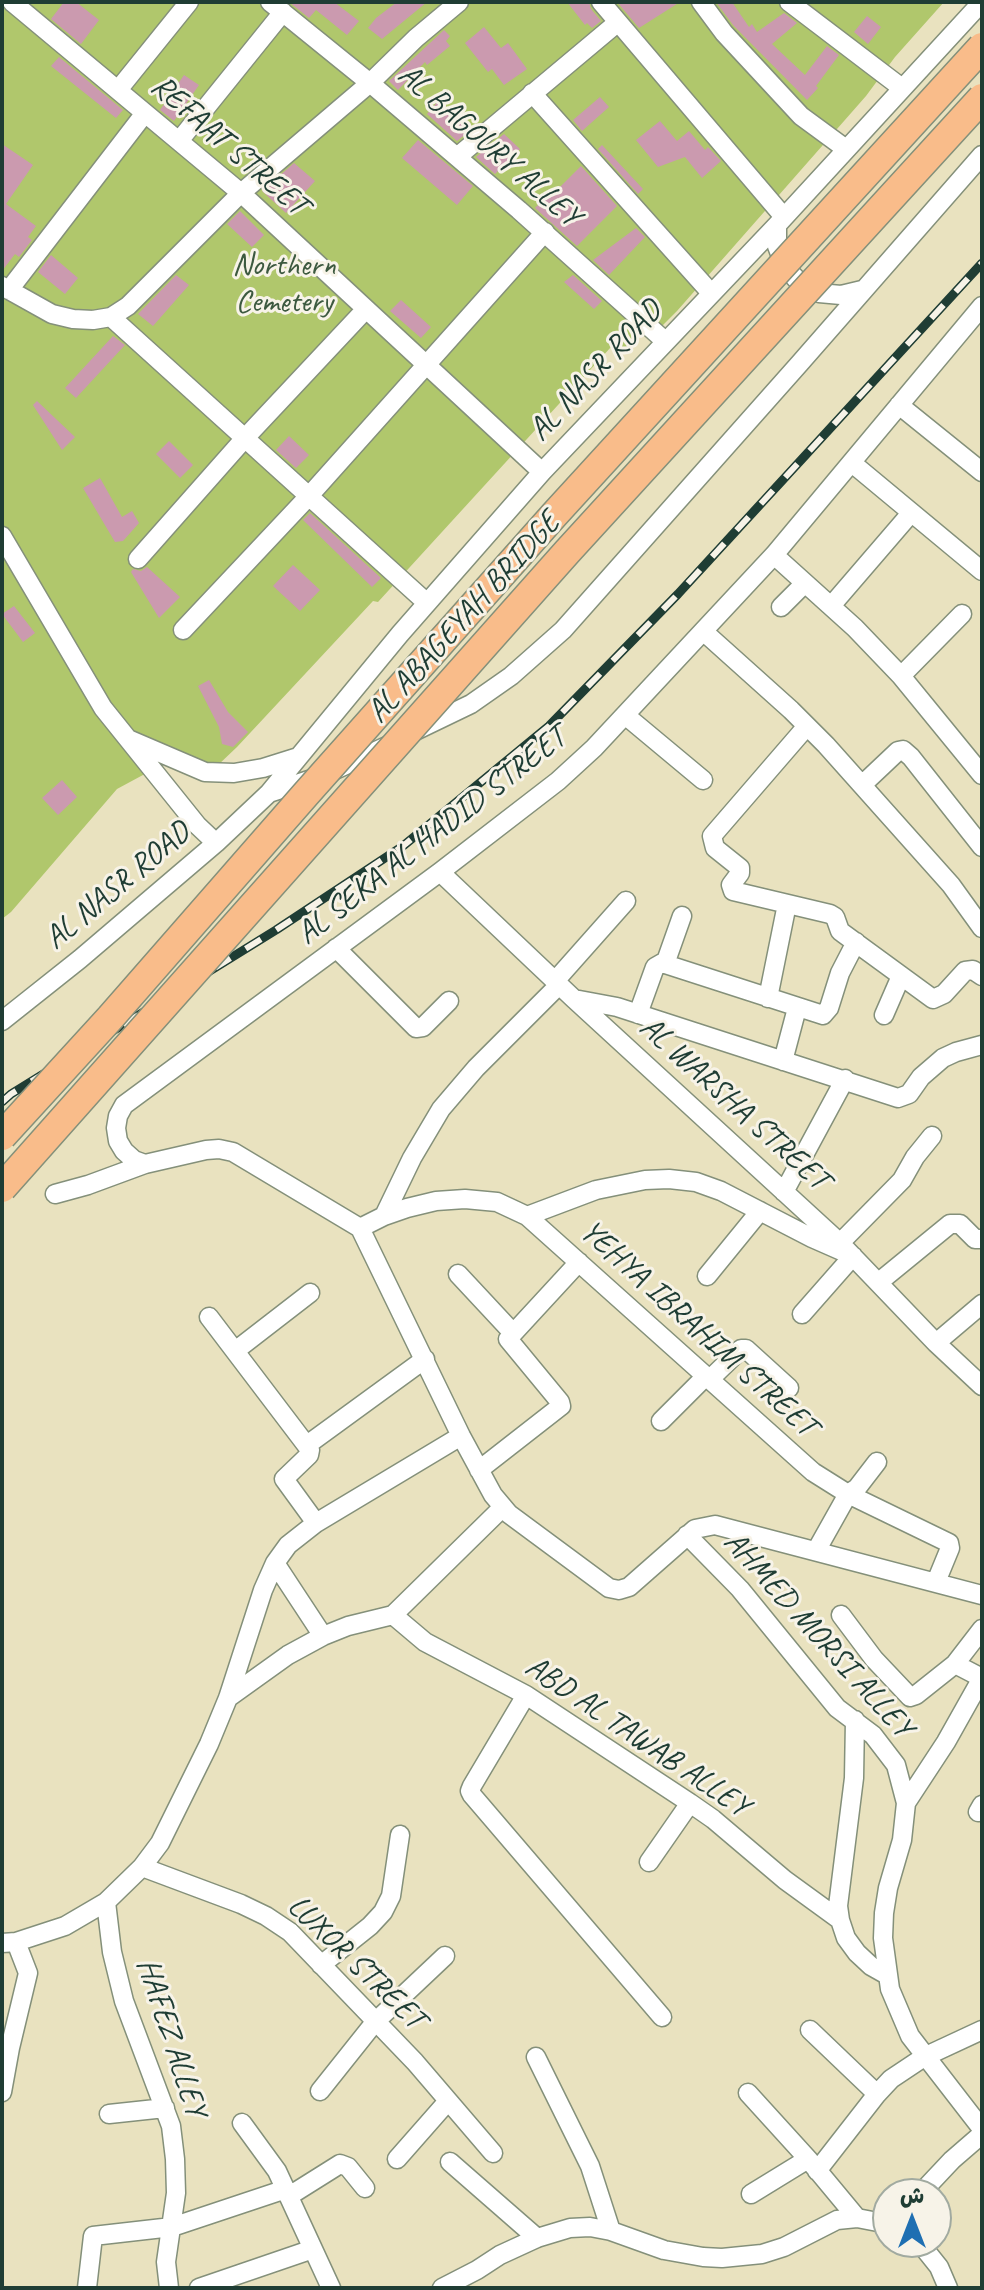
<!DOCTYPE html>
<html>
<head>
<meta charset="utf-8">
<style>
	body { margin:0 }
	#map { position:relative; width:984px; height:2290px; overflow:hidden; background:#e9e2bf; font-family:Caveat,"Playpen Sans Arabic",sans-serif }
	canvas { display:block }
	.frame { position:absolute; inset:0; border:4px solid #1f3d34; pointer-events:none }
	.north { position:absolute; left:872px; top:2178px; width:80px; height:80px; box-sizing:border-box; background:#f7f3e8; border:2px solid #a1aaa0; border-radius:50%; rotate:0deg; font-size:22px; font-weight:700; line-height:32px; text-align:center; color:#1f3d34 }
	.north::after { content:''; display:block; margin:auto; width:28px; height:36px; background:#1f6fb2; clip-path:polygon(50% 0,100% 100%,50% 72%,0 100%) }
</style>
</head>
<body>
<div id="map">
<canvas width="984" height="2290"></canvas>
<div class="frame"></div>
<div class="north">ش</div>
</div>
<script>
const ctx = document.querySelector('canvas').getContext('2d');
ctx.lineJoin = 'round';
function fill(path, color) { ctx.fillStyle = color; ctx.fill(path, 'evenodd'); }
const shape = rows => new Path2D(rows.map(r => 'M' + r).join(''));
function trace(path, color, width, dash) { ctx.strokeStyle = color; ctx.lineWidth = width; ctx.lineCap = dash ? 'butt' : 'round'; ctx.setLineDash(dash || []); ctx.stroke(path); }
function label(font, color, halo, rows, align = 'center') {
  ctx.font = font + ' Caveat,sans-serif'; ctx.lineWidth = 6; ctx.setLineDash([]); ctx.textBaseline = 'middle'; ctx.strokeStyle = halo; ctx.fillStyle = color; for (const [text, x, y, turn = 0] of rows) {
    ctx.save(); ctx.translate(x, y); ctx.rotate((+turn || 0) * Math.PI / 180); ctx.textAlign = isNaN(turn) ? turn : align; if (halo) ctx.strokeText(text, 0, 0); ctx.fillText(text, 0, 0); ctx.restore();
  }
}
fill(shape([
	[2,2,944,2,895,57,866,96,677,311,660,328,652,320,621,355,611,347,378,602,373,601,237,747,217,766,180,755,117,789,11,912,2,919]
]), '#b0c76c');
fill(shape([
	[64,2,76,2,99,20,81,44,51,19],
	[289,2,334,2,359,21,347,35,316,10,309,18],
	[397,2,427,2,382,39,368,28,376,18],
	[567,2,589,2,591,9,601,21,592,28,587,23,585,25],
	[617,2,680,2,639,28],
	[716,2,732,2,749,27,752,24,757,32,784,13,797,23,772,44,805,75,827,46,839,55,816,86,818,88,807,100,733,25],
	[867,16,881,27,868,44,854,32],
	[484,27,501,48,508,43,527,69,504,85,492,69,488,72,465,43],
	[444,30,450,36,446,41,450,46,427,65,425,62,398,90,389,81],
	[59,57,123,110,116,118,51,66],
	[184,75,199,85,174,121,160,110],
	[600,97,609,107,582,131,573,120],
	[439,100,471,130,457,141,427,114],
	[660,121,677,141,689,131,705,150,708,147,721,161,702,178,685,157,658,167,636,140],
	[504,134,520,149,495,174,476,157],
	[418,140,473,186,457,205,402,158],
	[2,144,33,165,6,204,36,226,28,237,32,240,19,257,15,254,2,271],
	[602,145,643,189,638,194,598,149],
	[294,163,315,181,286,213,262,191],
	[581,166,617,206,577,246,535,208,553,190,555,192],
	[240,211,264,235,252,247,227,224],
	[636,228,645,237,609,275,593,260],
	[51,255,78,278,65,294,38,272],
	[176,275,189,285,153,326,138,314],
	[573,275,602,301,594,309,564,282],
	[401,300,431,327,421,338,390,311],
	[113,336,125,345,76,398,65,388],
	[37,401,75,437,62,450,33,405],
	[289,436,309,455,296,468,276,450],
	[169,441,193,465,180,478,156,454],
	[100,478,122,517,132,511,139,523,123,541,115,542,83,488],
	[310,513,381,578,372,587,303,520],
	[293,565,320,590,300,611,273,586],
	[147,567,180,597,159,618,131,572,133,569,141,571],
	[14,606,35,633,23,642,2,614],
	[209,680,228,712,248,732,233,747,222,744,219,727,198,686],
	[62,780,77,797,58,815,42,798]
]), '#cb9aaf');
const minor = shape([
	[12,2,241,193,542,472],
	[270,2,370,83,519,210,665,341],
	[601,2,784,217],
	[701,2,724,33,801,116,846,149],
	[789,2,902,88],
	[118,90,189,2],
	[532,93,711,293],
	[179,141,283,12],
	[457,157,617,23],
	[777,225,777,246,785,267,800,283,819,293,841,295,862,290],
	[2,286,52,314,73,319,93,320,111,317,128,306,241,193,370,83,416,38,459,2],
	[9,290,145,113],
	[111,317,427,603],
	[899,405,982,472],
	[852,463,982,571],
	[2,536,103,708,197,825,216,843],
	[774,555,855,628,901,676,982,775],
	[138,559,245,438,366,309],
	[831,606,911,513],
	[781,607,805,583],
	[183,630,309,496,545,232],
	[703,631,791,710,826,745,951,885,982,928],
	[901,676,962,614],
	[625,715,703,780],
	[807,726,712,836,715,848,740,868,740,873,731,885,733,891,830,914,835,917,840,931,844,934,933,999,944,994,965,971,973,970,982,976],
	[415,731,471,704,511,676,563,630,800,363,982,155],
	[128,739,205,772,234,773,263,768,298,757],
	[862,785,898,751,903,750,911,757,982,847],
	[269,793,324,775,389,745],
	[440,872,574,999,840,1243,936,1343,982,1386],
	[336,948,416,1028,423,1027,449,1001],
	[665,964,682,916],
	[555,981,626,901],
	[768,998,787,904],
	[574,999,617,1007,898,1098,909,1094,921,1077,943,1058,956,1052,982,1045],
	[638,1014,655,967,662,963,823,1015,829,1008,840,973,856,942],
	[884,1015,901,976],
	[2,1021,80,959,216,843,269,793,400,634,542,472,777,225,982,2],
	[783,1061,797,1008],
	[145,1164,134,1160,124,1151,118,1141,116,1128,118,1116,124,1105,440,872,558,781,594,748,774,555,982,306],
	[784,1192,845,1079],
	[55,1194,88,1185,145,1164,206,1150,219,1149,233,1152,360,1228],
	[384,1216,412,1158,441,1109,476,1068,559,985],
	[527,1216,596,1190,645,1180,669,1179,696,1182,721,1191,812,1238,853,1256,802,1314],
	[360,1228,461,1436,493,1495,509,1514,609,1588,619,1590,629,1587,695,1529,715,1525,982,1595],
	[360,1228,384,1216,407,1208,436,1201,465,1199,497,1202,527,1216,813,1472,848,1494,949,1543,950,1548,936,1582],
	[840,1243,902,1180,915,1157,932,1136],
	[458,1274,513,1333],
	[707,1276,760,1211],
	[879,1282,950,1224,960,1224,975,1239,982,1239],
	[209,1317,310,1450,309,1455,284,1479,316,1523],
	[936,1343,982,1304],
	[235,1351,310,1293],
	[710,1379,741,1349,746,1349,789,1388],
	[661,1421,706,1376],
	[307,1445,425,1359],
	[479,1470,561,1406,560,1402,508,1339,579,1262],
	[687,1535,740,1589,837,1708,873,1735,896,1765,906,1803,902,1840,888,1888,884,1913,883,1938,890,1989,910,2036,982,2129],
	[816,1551,848,1494,857,1488,877,1462],
	[275,1563,323,1636],
	[393,1615,425,1642,526,1695,690,1803,713,1819,785,1880,840,1920],
	[841,1615,874,1659,910,1697,916,1695,955,1664,982,1629],
	[526,1695,472,1786,470,1791,472,1795,662,2017],
	[228,1698,288,1655,323,1636,348,1626,393,1615,502,1508],
	[855,1720,854,1778,838,1906,840,1920,846,1938,857,1953,871,1966,887,1975],
	[906,1803,946,1742,982,1678,955,1664],
	[978,1812,982,1805],
	[649,1862,690,1803],
	[142,1867,241,1904,266,1916,290,1932,415,2062,493,2153],
	[106,1902,112,1952,124,2001,171,2126,175,2159,176,2193,166,2262,169,2288],
	[2,1943,16,1942,65,1926,106,1902,142,1867,160,1843,209,1744,228,1698,263,1590,275,1563,288,1545,316,1523,461,1436],
	[321,1965,370,1926,383,1912,391,1896,400,1835],
	[810,2030,877,2094],
	[536,2057,590,2166,611,2231],
	[320,2091,375,2022,445,1956],
	[2,2092,10,2048,28,1973,16,1942],
	[748,2093,808,2159,857,2218],
	[109,2114,165,2108],
	[242,2123,277,2171,331,2288],
	[397,2159,448,2101],
	[450,2162,537,2238],
	[817,2171,877,2094,891,2079,924,2057,982,2030],
	[751,2194,808,2159],
	[920,2194,952,2160,982,2134],
	[289,2196,340,2164,348,2167,365,2188],
	[919,2242,939,2267,948,2288],
	[87,2288,93,2236,172,2227,286,2189],
	[199,2288,313,2249],
	[442,2288,477,2270,500,2255,537,2238,570,2228,590,2227,611,2231,664,2250,703,2257,722,2258,762,2254,784,2247,837,2220,857,2218,888,2224]
]);
trace(minor, '#84907a', 21);
trace(minor, '#fff', 18);
const rail = shape([
	[2,1102,11,1094,276,930,403,846,549,726,678,594,982,263]
]);
trace(rail, '#1f3d34', 9);
trace(rail, '#f7f3e8', 6, [18]);
const highwayBridge = shape([
	[2,1136,110,1018,305,795,554,515,982,47],
	[2,1188,567,552,982,98]
]);
trace(highwayBridge, '#84907a', 31, []);
trace(highwayBridge, '#f9bc8a', 28);
label('32px', '#1f3d34', '#f7f3e8', [
	["REFAAT STREET",229,146,41],
	["AL BAGOURY ALLEY",489,146,41],
	["AL NASR ROAD",596,371,-47],
	["AL ABAGEYAH BRIDGE",464,618,-48],
	["AL SEKA AL HADID STREET",432,836,-38],
	["AL NASR ROAD",118,886,-40],
	["AL WARSHA STREET",734,1104,42],
	["YEHYA IBRAHIM STREET",698,1329,42],
	["AHMED MORSI ALLEY",818,1635,48],
	["ABD AL TAWAB ALLEY",637,1737,34],
	["LUXOR STREET",356,1963,44],
	["HAFEZ ALLEY",171,2038,72]
]);
label('32px', '#3c593f', '#f7f3e8', [
	["Northern",284,266],
	["Cemetery",284,303]
]);
</script>
</body>
</html>
